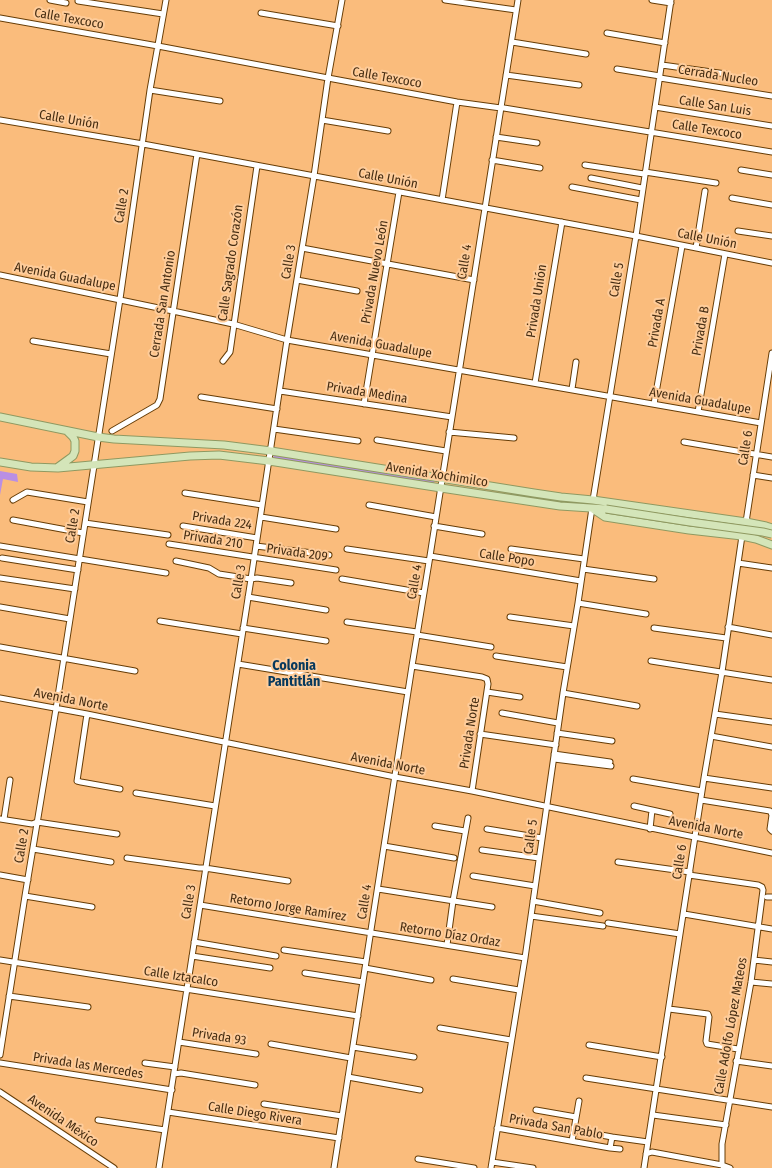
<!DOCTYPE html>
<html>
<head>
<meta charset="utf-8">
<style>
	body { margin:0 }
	canvas { display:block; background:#fabc7c }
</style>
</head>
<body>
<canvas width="772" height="1168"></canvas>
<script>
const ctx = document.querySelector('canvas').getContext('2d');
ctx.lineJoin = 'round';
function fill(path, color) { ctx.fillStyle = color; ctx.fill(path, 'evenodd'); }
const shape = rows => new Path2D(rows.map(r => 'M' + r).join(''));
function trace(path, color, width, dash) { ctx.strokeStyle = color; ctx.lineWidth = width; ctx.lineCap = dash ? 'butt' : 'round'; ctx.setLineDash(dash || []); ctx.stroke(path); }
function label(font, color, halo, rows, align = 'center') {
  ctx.font = font + ' "Fira Sans Condensed",sans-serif'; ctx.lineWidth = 4; ctx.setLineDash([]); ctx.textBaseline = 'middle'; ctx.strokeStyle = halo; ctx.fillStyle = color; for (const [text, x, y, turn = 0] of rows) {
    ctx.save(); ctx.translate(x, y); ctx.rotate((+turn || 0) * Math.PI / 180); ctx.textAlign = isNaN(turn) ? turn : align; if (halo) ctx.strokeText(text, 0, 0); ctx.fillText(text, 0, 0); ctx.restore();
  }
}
fill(shape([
	[274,453,435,478,434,484,273,459],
	[0,471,17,474,18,482,3,479,0,495]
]), '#b98fe4');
const minor = shape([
	[50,0,66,3],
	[445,0,516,10],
	[652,0,671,3],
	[78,1,163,14],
	[261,13,338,26],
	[0,18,158,46,328,78,457,102,501,108,504,108,772,152],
	[607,33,665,43],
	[512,42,586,54],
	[662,65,726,74],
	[617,69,660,76],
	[506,75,579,85],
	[660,78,772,96],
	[150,90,220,101],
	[655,107,772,126],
	[0,120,143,144,636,236,772,263],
	[322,120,388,131],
	[496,137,537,143],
	[492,160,540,168],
	[585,165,644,174],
	[741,170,772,175],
	[645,172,716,183],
	[591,178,642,188],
	[572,187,641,200],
	[732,198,772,205],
	[442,200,457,102],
	[738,231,772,236],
	[302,248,474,280],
	[696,248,705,191],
	[0,275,173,311,233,324,287,340,761,423],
	[297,280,357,291],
	[33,341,111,354],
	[223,361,230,352,257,166],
	[535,383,562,222],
	[572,389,576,362],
	[280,391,452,417],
	[201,397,277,409],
	[364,404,399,192],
	[654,404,682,246],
	[698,412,725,254],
	[274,429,358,441],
	[112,431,157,405,160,399,197,154],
	[449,432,514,438],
	[377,440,446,451],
	[684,442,772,457],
	[753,475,772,478],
	[185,493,262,505],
	[13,500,27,492,88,502],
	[593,500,636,236,671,0],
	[369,505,436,517],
	[261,517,336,529],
	[13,520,83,533],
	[746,522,772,353],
	[85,523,168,535],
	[183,526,257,538],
	[434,526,482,534],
	[169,544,336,570],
	[0,546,166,573],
	[256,546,329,555],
	[347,549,429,561],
	[511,549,584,559],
	[430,556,581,581],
	[2,558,78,570],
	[176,561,209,568,219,574,251,579,257,578,291,583],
	[738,563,772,568],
	[583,569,654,579],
	[0,578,75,589],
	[342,579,424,593],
	[248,597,326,610],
	[578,603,646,614],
	[0,607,70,619],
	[510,617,574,626],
	[160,621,242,634],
	[347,622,417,632],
	[728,627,772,635],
	[243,628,326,641],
	[654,628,726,638],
	[417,635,491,647],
	[0,647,135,671],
	[496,656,567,667],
	[651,661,772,680],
	[238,664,408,692],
	[412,666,482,677,487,679,488,684,472,791],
	[487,692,520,697],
	[563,693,637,706],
	[0,698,87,714,395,777,472,791,772,853],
	[502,713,558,723],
	[87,714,77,781,81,782,120,789],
	[715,714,772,722],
	[557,733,612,741],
	[480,734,556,745],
	[711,736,772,747],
	[554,754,610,762],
	[554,759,611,766],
	[704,778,772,788],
	[633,779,702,791],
	[136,793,215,806],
	[701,800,770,811,772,815,770,829,772,831],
	[634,806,670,814],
	[0,819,32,824,37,822,117,834],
	[4,819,10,780],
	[435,826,465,831],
	[487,829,542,838],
	[650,829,652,810],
	[384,846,454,858],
	[33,849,111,862],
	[482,850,539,858],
	[127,858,199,868,205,868,288,881],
	[618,862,690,872],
	[0,875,28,880],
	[689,875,758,885,762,887,763,890,751,982,722,1144,722,1165,724,1168],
	[473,876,535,886],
	[378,889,492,907],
	[25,896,92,907],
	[767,897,772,897],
	[533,901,600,913],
	[200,905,525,958],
	[684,914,772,929],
	[531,916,603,926],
	[608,923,680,934],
	[194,942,276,956],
	[447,945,453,901,468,818],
	[284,950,366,962],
	[192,956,270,968],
	[0,960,358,1016],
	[754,960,772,962],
	[365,968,431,980],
	[305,973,363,982],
	[453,979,519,990],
	[751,982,772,984],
	[9,996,88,1007],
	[669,1009,708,1014,709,1017,706,1041,707,1044,738,1049],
	[440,1028,511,1040],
	[179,1042,256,1054],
	[271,1044,351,1058],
	[589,1045,662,1057],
	[353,1047,414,1057],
	[0,1055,25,896,56,709,120,299,150,90,166,0],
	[736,1061,772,1066],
	[0,1063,172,1090],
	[145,1063,175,1067],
	[174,1074,181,1073,255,1085],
	[348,1077,420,1090],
	[586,1078,772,1107],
	[0,1092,114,1168],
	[264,1104,342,1116],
	[536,1110,576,1117],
	[168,1112,339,1138],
	[653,1115,726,1125],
	[98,1120,165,1130],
	[497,1128,610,1148,612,1137,648,1142],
	[574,1130,612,1137],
	[572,1141,579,1101],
	[610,1148,620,1149],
	[646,1154,652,1152,722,1165,730,1168],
	[418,1159,474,1168],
	[492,1162,533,1168],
	[159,1168,251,579,287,340,314,176,328,78,342,0],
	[334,1168,412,666,430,556,518,0],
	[491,1168,525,958,563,693,578,603,592,508],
	[644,1168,704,778,722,672,742,536]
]);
const major = shape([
	[0,417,98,437,114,439,224,445,271,451,534,493,561,497,593,500,746,522,766,526,772,528],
	[0,462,31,467,58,468,190,456,219,455,269,461,441,488,560,506,606,509],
	[58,467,69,459,73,456,75,451,75,441,73,437,67,431],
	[593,509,605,517,689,530,742,536,756,539,772,545]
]);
trace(minor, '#673d06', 7);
trace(major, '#8f9961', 9);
trace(minor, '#fff', 5);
trace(major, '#d4e5b9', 7);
const majorBridge = shape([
	[606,509,690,522,763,532,772,534]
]);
trace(majorBridge, '#8f9961', 9, []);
trace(majorBridge, '#d4e5b9', 7);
label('13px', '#462d12', '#fecc9a', [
	["Calle Texcoco",69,19,10],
	["Cerrada Nucleo",718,76,9],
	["Calle Texcoco",387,78,10],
	["Calle San Luis",715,106,9],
	["Calle Unión",69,120,10],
	["Calle Texcoco",707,130,9],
	["Calle Unión",388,179,11],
	["Calle 2",122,206,-81],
	["Calle Unión",707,239,11],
	["Calle 3",289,262,-81],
	["Calle 4",465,262,-81],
	["Calle Sagrado Corazón",231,263,-82],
	["Privada Nuevo León",375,272,-80],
	["Avenida Guadalupe",65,277,11],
	["Calle 5",617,280,-81],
	["Privada Unión",537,301,-81],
	["Cerrada San Antonio",163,304,-81],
	["Privada A",657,323,-80],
	["Privada B",701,331,-80],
	["Avenida Guadalupe",381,345,10],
	["Privada Medina",367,393,9],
	["Avenida Guadalupe",700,401,10],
	["Calle 6",746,448,-81],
	["Avenida Xochimilco",437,475,9],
	["Privada 224",222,521,9],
	["Calle 2",73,526,-81],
	["Privada 210",213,540,9],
	["Privada 209",297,553,8],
	["Calle Popo",507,558,9],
	["Calle 3",239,582,-81],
	["Calle 4",415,582,-80],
	["Avenida Norte",71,700,11],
	["Privada Norte",470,733,-81],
	["Avenida Norte",388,764,11],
	["Avenida Norte",706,828,11],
	["Calle 5",531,837,-82],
	["Calle 2",22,846,-81],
	["Calle 6",680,862,-81],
	["Calle 3",189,902,-81],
	["Calle 4",365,902,-81],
	["Retorno Jorge Ramírez",288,908,9],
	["Retorno Díaz Ordaz",450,935,9],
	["Calle Iztacalco",181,977,9],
	["Calle Adolfo López Mateos",731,1026,-80],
	["Privada 93",219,1037,9],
	["Privada las Mercedes",88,1066,9],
	["Calle Diego Rivera",255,1114,9],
	["Avenida México",63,1121,34],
	["Privada San Pablo",556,1127,10]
]);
label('bold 14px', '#07395d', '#fecc9a', [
	["Colonia",294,666],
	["Pantitlán",294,682]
]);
</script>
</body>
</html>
